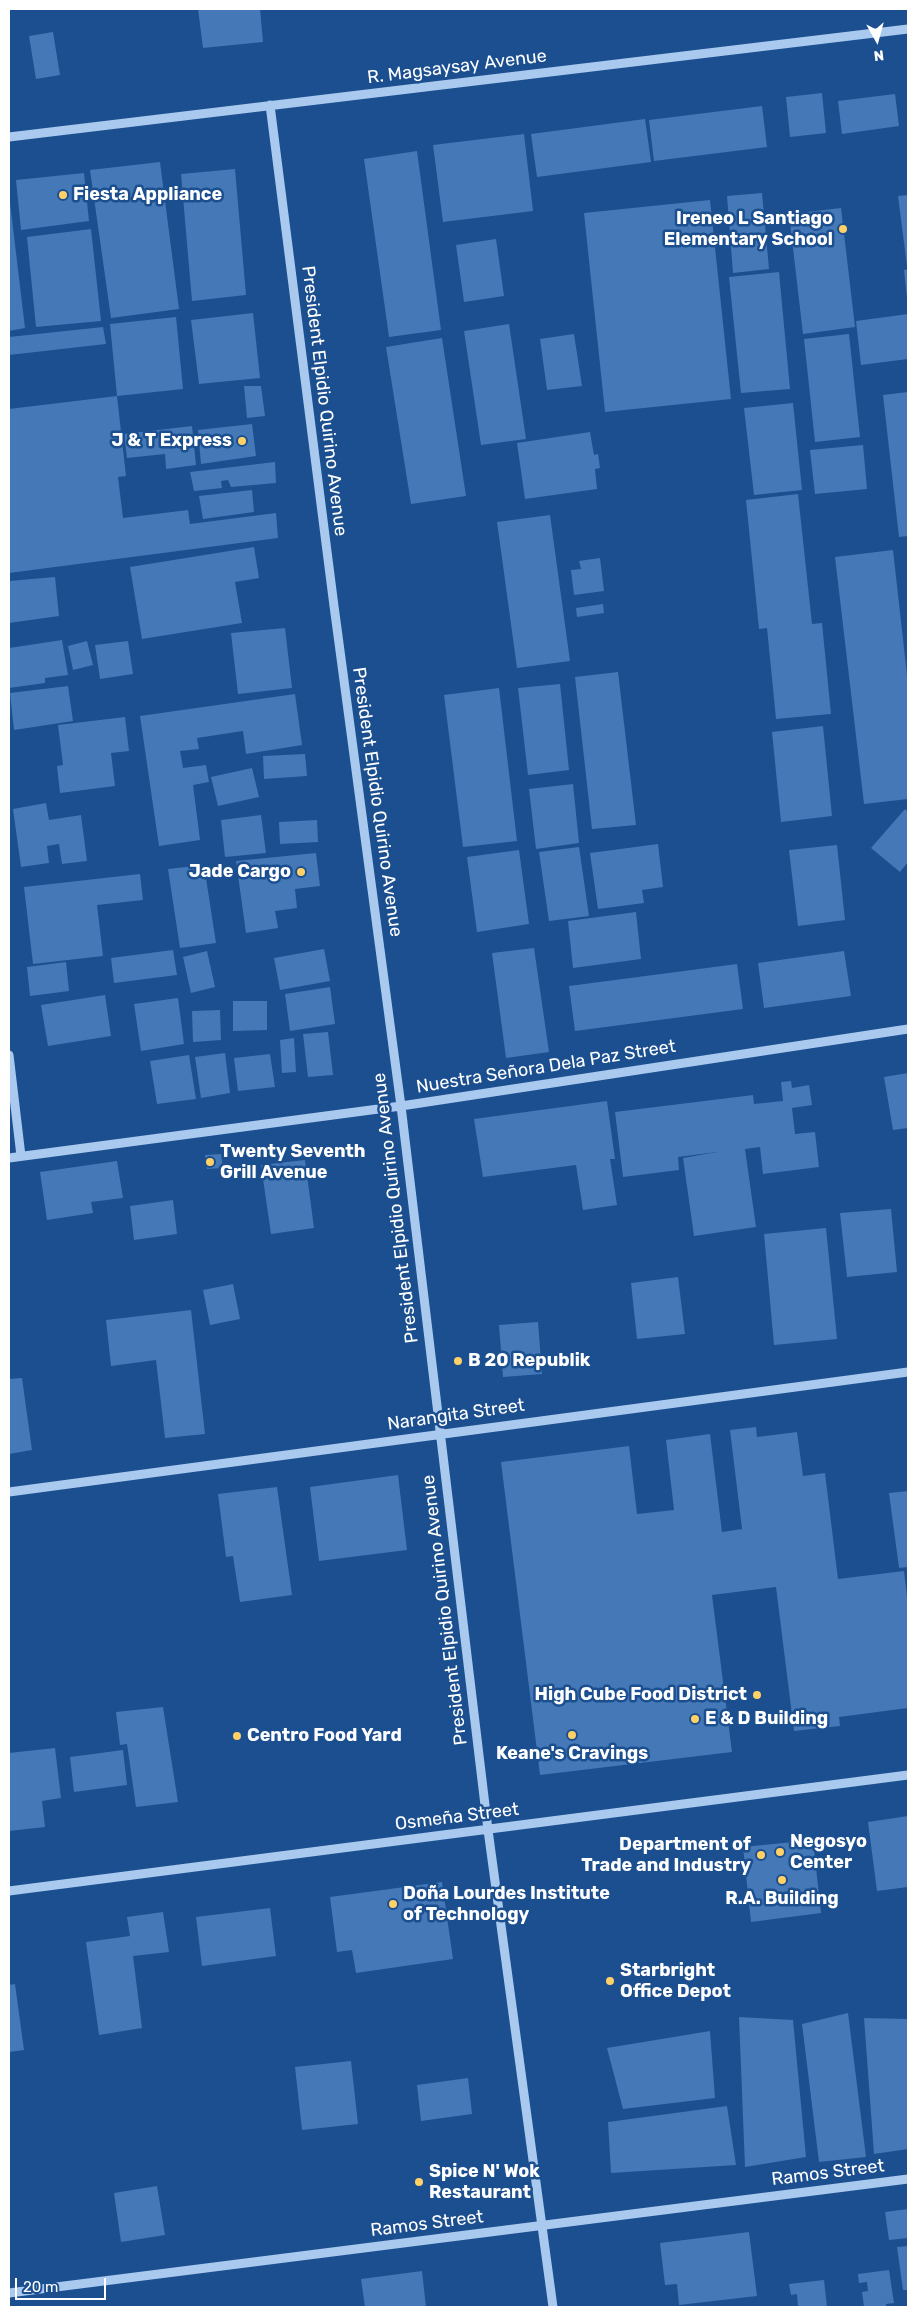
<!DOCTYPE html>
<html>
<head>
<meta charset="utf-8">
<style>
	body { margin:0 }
	#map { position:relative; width:917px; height:2316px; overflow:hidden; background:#1b4f8f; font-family:Rubik,sans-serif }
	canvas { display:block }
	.frame { position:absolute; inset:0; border:10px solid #fff; pointer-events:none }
	.north { position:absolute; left:852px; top:15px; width:50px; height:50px; -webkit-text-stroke:4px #1b4f8f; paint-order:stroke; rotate:173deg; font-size:14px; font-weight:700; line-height:20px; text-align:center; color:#fff }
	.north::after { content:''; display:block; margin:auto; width:18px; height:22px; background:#fff; clip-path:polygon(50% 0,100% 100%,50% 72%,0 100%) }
	.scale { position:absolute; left:15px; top:2278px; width:91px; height:22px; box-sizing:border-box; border:2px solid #fff; border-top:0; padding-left:6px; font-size:15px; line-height:18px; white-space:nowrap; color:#fff; -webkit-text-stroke:4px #1b4f8f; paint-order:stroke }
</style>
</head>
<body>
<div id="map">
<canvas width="917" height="2316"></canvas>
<div class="frame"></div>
<div class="north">N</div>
<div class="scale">20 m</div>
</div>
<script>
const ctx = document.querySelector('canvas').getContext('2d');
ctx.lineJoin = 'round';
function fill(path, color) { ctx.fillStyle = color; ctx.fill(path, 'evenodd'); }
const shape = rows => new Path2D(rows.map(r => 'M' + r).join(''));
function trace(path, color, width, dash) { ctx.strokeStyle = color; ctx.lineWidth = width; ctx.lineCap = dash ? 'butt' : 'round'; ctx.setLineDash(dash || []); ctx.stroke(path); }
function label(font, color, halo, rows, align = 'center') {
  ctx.font = font + ' Rubik,sans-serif'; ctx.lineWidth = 5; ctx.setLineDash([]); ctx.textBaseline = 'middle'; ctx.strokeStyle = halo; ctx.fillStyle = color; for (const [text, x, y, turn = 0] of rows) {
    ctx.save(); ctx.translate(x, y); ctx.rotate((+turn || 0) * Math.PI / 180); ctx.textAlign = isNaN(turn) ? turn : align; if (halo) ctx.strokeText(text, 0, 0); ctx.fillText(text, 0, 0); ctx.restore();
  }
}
fill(shape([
	[198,9,260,9,263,42,203,48],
	[53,32,60,75,36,79,29,36],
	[822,93,826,133,790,137,786,97],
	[895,94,899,126,842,134,838,101],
	[762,106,767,147,654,161,649,120],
	[645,119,651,162,537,177,531,134],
	[524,134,533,211,443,222,433,145],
	[417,151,441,330,389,337,364,159],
	[160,162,179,309,111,318,90,170],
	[235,169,246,295,192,301,181,174],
	[84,173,89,221,21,230,16,180],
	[762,193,769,269,733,273,727,196],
	[9,194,25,328,9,331],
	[908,195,908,266,907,266,898,196],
	[710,200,731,399,605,412,584,213],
	[841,208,855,327,803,334,789,214],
	[91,229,101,321,36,327,27,237],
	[496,239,504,296,464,302,456,245],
	[908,269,908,298,907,298,904,270],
	[779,272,790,389,741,393,729,277],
	[253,313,260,378,199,384,191,320],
	[908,314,908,359,861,365,856,321],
	[176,317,183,389,117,396,110,324],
	[509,324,526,439,481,445,464,331],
	[103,327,106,344,9,355,9,337],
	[574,334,582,386,547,390,540,339],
	[849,334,860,437,815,442,804,339],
	[442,338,466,496,411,504,386,347],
	[244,386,261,386,265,416,247,418],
	[908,392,908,536,899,537,883,395],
	[117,396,126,476,118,477,123,518,188,510,190,524,276,513,278,538,9,573,9,409],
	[793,403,802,490,754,495,744,408],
	[252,424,256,456,201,464,198,430],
	[192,426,196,465,166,469,165,454,127,458,124,434],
	[590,432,594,455,598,454,600,468,595,469,597,489,525,499,517,443],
	[863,445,867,489,815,494,810,450],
	[275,462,276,483,231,487,228,480,221,481,222,488,194,491,190,472],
	[252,490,254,512,203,519,199,496],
	[798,494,812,624,822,623,831,714,776,719,767,628,759,629,746,500],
	[550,515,570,661,517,668,497,522],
	[254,547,259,578,235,582,242,623,142,639,130,567],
	[893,550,908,684,908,799,864,804,835,557],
	[600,558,604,591,574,595,571,570,581,569,579,561],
	[55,577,59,616,9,623,9,581],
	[603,604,604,613,577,617,576,608],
	[285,628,292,688,238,694,231,633],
	[62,640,68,675,45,678,45,683,9,688,9,648],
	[87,641,93,665,73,670,68,646],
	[128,641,133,674,100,679,95,645],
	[618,672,636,825,592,829,575,677],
	[560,684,569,770,528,775,518,688],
	[68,686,73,721,14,730,10,693],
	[499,688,517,841,463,847,444,695],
	[295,694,302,745,246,754,243,731,197,738,199,749,180,751,183,768,206,765,209,782,193,785,200,840,159,846,140,716],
	[125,717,129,751,111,753,115,786,60,793,57,766,63,765,58,725],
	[823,726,832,816,781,822,772,732],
	[305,754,307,776,264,779,263,756],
	[252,768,259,797,218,806,211,777],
	[573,784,579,843,536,849,529,789],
	[46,803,49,820,81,815,87,861,62,864,59,844,47,846,49,863,21,867,13,809],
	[905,809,908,812,908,862,900,872,871,848],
	[261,815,266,853,225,857,221,820],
	[317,820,318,842,280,844,279,822],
	[658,844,663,887,642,890,644,903,598,909,590,853],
	[837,845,845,920,798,926,789,850],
	[579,847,589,916,549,921,539,852],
	[519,850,529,924,477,932,467,857],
	[316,853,320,886,295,889,297,908,275,911,278,928,246,933,236,861],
	[204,865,216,943,180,948,168,869],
	[140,874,143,900,97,905,103,956,33,964,24,887],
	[636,912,641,959,573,968,568,921],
	[534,948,549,1052,506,1058,492,953],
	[324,949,330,981,280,990,274,958],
	[173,950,177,975,114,983,111,958],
	[207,951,215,987,191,993,183,957],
	[844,951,851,996,764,1008,758,963],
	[66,962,69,991,30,996,27,967],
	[737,964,743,1009,575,1031,569,986],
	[330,987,335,1024,290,1031,285,994],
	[105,995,111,1036,48,1046,41,1005],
	[178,998,184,1044,141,1051,134,1004],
	[233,1001,267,1001,267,1030,233,1031],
	[220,1010,221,1040,193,1042,192,1011],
	[328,1032,333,1075,308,1077,303,1034],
	[294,1038,296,1072,282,1073,280,1040],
	[225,1053,230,1093,201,1098,195,1057],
	[270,1054,275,1087,238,1091,234,1058],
	[189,1055,196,1099,157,1104,150,1061],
	[908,1073,908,1128,893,1130,884,1077],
	[791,1081,792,1088,809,1085,812,1105,792,1108,795,1134,815,1132,819,1167,763,1174,760,1147,745,1149,756,1227,694,1236,683,1158,717,1152,678,1157,679,1170,623,1177,615,1112,753,1095,754,1104,783,1101,781,1082],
	[607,1101,615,1159,610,1159,617,1205,583,1210,576,1165,483,1177,474,1119],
	[221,1154,223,1168,207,1169,205,1155],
	[305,1160,314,1228,271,1234,261,1165],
	[117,1161,123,1198,91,1202,93,1213,47,1220,40,1172],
	[173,1200,177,1234,134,1240,130,1206],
	[891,1209,897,1272,847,1277,840,1213],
	[826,1228,837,1339,774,1345,764,1234],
	[678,1277,685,1334,637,1339,631,1283],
	[233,1284,240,1319,210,1325,203,1290],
	[191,1310,205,1434,165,1438,156,1360,111,1366,106,1320],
	[538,1322,542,1374,503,1377,499,1325],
	[22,1378,32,1450,9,1454,9,1379],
	[756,1427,757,1437,797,1432,803,1476,825,1473,838,1579,904,1571,908,1606,908,1708,839,1717,840,1726,794,1731,776,1587,712,1595,732,1752,540,1775,501,1462,629,1446,637,1514,674,1510,666,1440,710,1434,722,1532,742,1529,730,1430],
	[398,1475,407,1550,319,1561,310,1487],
	[277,1487,292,1595,240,1602,233,1556,226,1557,218,1494],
	[908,1491,908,1567,899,1568,889,1493],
	[163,1707,178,1802,136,1807,127,1744,120,1745,116,1712],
	[55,1748,61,1798,42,1801,45,1827,9,1831,9,1753],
	[123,1750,127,1785,74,1792,70,1757],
	[908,1816,908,1887,877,1891,868,1822],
	[813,1840,821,1913,751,1922,743,1847],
	[442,1882,453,1959,356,1973,352,1950,337,1952,330,1897],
	[270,1908,276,1956,202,1966,196,1917],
	[163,1912,169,1952,133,1956,142,2028,99,2035,86,1942,130,1936,127,1917],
	[15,1984,24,2050,9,2052,9,1985],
	[848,2013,866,2157,819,2162,802,2024],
	[739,2017,793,2020,806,2157,745,2167],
	[864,2018,908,2019,908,2149,874,2154],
	[710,2031,715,2098,623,2109,607,2048],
	[351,2061,358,2124,302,2130,295,2067],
	[468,2078,472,2114,421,2121,417,2085],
	[727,2106,736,2165,611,2173,608,2122],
	[157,2186,165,2235,121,2242,114,2193],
	[908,2209,908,2238,889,2240,885,2212],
	[749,2232,757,2296,679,2305,677,2284,665,2285,660,2243],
	[908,2246,908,2290,903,2290,897,2247],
	[889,2270,894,2303,886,2304,886,2307,864,2307,862,2292,868,2291,867,2282,859,2283,858,2274],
	[422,2271,426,2307,365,2307,361,2279],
	[824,2280,827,2307,798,2307,797,2294,791,2295,789,2284]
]), '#4478b7');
trace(shape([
	[270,105,334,606,401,1106,488,1830,553,2307],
	[9,137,908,29],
	[9,1055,21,1156],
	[9,1158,401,1106,908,1029],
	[9,1492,908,1372],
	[9,1891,908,1775],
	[9,2293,908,2179]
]), '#a9c9ee', 9);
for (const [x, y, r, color] of [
	[63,195,5,"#ffd166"],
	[843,229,5,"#ffd166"],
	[242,441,5,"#ffd166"],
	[301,872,5,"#ffd166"],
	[210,1162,5,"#ffd166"],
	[458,1361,5,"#ffd166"],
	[757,1695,5,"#ffd166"],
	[695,1719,5,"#ffd166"],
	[572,1735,5,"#ffd166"],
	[237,1736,5,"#ffd166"],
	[780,1852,5,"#ffd166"],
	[761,1855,5,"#ffd166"],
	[782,1880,5,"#ffd166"],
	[393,1904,5,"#ffd166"],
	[610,1981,5,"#ffd166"],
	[419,2182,5,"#ffd166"]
]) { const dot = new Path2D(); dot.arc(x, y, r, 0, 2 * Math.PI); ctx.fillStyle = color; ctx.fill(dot); trace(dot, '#1b4f8f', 2); }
label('18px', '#fff', '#1b4f8f', [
	["R. Magsaysay Avenue",457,67,-7],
	["President Elpidio Quirino Avenue",324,401,83],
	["President Elpidio Quirino Avenue",377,802,82],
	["Nuestra Señora Dela Paz Street",546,1067,-9],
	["President Elpidio Quirino Avenue",396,1208,-97],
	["Narangita Street",456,1415,-8],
	["President Elpidio Quirino Avenue",445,1610,-97],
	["Osmeña Street",457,1817,-7],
	["Ramos Street",828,2173,-7],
	["Ramos Street",427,2224,-7]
]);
label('bold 18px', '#fff', '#1b4f8f', [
	["Fiesta Appliance",73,195],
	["Ireneo L Santiago",833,219,"right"],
	["Elementary School",833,240,"right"],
	["J & T Express",232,441,"right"],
	["Jade Cargo",291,872,"right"],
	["Twenty Seventh",220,1152],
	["Grill Avenue",220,1173],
	["B 20 Republik",468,1361],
	["High Cube Food District",747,1695,"right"],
	["E & D Building",705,1719],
	["Centro Food Yard",247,1736],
	["Keane's Cravings",572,1754,"center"],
	["Negosyo",790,1842],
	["Center",790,1863],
	["Department of",751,1845,"right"],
	["Trade and Industry",751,1866,"right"],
	["Doña Lourdes Institute",403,1894],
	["of Technology",403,1915],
	["R.A. Building",782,1899,"center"],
	["Starbright",620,1971],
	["Office Depot",620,1992],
	["Spice N' Wok",429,2172],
	["Restaurant",429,2193]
], 'left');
</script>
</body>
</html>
